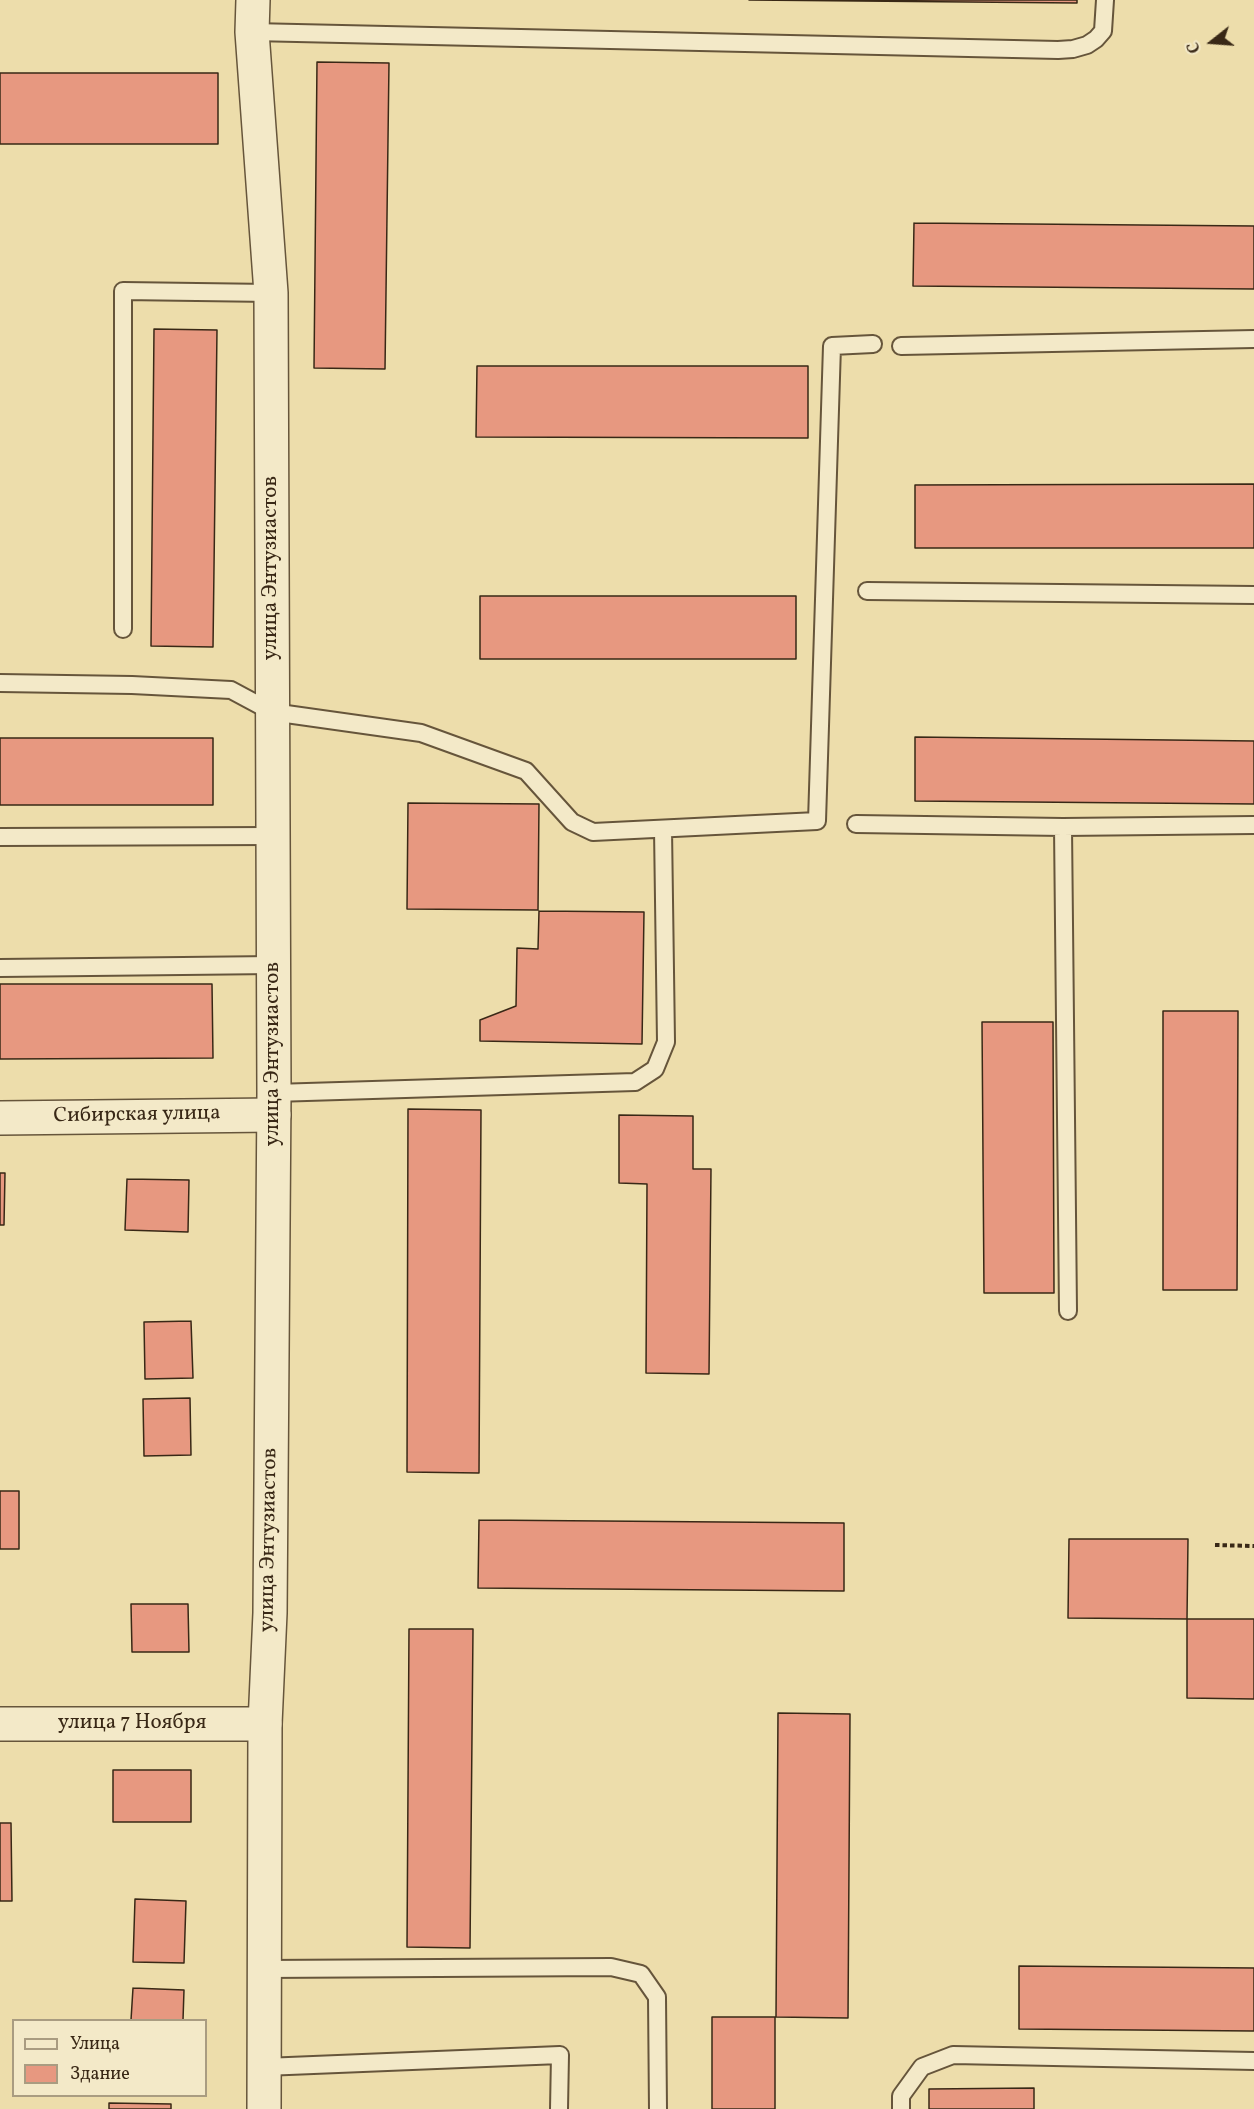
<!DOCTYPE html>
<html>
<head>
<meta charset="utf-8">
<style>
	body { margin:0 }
	#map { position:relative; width:1254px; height:2109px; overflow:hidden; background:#edddab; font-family:Vollkorn,serif }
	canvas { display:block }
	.legend { position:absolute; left:12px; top:2019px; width:195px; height:78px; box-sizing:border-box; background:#f3e9c8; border:2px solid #a99c81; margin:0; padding:8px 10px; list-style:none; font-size:18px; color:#392816 }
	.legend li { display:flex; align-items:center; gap:12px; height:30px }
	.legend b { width:30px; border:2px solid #a99c81 }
	.north { position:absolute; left:1182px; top:12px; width:60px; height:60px; -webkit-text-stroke:4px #f3e9c8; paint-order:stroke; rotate:253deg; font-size:16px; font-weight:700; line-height:24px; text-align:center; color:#392816 }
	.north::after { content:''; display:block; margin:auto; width:21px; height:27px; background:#392816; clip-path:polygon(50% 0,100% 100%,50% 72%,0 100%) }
</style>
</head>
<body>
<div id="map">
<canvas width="1254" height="2109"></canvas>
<ul class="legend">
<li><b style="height:8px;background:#f3e9c8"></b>Улица</li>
<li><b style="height:16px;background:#e79880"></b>Здание</li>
</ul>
<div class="north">С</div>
</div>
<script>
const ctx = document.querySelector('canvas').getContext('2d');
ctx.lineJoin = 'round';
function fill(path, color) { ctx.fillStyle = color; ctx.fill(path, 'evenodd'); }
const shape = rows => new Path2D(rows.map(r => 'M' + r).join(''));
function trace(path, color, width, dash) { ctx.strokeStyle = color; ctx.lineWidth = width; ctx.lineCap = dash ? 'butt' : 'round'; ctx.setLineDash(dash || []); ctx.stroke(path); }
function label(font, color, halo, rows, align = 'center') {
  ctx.font = font + ' Vollkorn,serif'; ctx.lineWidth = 4.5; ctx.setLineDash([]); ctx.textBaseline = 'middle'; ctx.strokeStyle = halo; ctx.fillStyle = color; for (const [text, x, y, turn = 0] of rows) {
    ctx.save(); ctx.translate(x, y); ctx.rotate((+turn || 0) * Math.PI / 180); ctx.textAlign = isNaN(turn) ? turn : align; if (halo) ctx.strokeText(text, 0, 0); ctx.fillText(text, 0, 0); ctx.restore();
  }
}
const building = shape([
	[749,0,1077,0,1077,3,749,0],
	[317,62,389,63,385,369,314,368,317,62],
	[0,73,218,73,218,144,0,144,0,73],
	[914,223,1254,226,1254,289,913,286,914,223],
	[154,329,217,330,213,647,151,646,154,329],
	[477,366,808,366,808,438,476,437,477,366],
	[1254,484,1254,548,915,548,915,485,1254,484],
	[480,596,796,596,796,659,480,659,480,596],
	[915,737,1254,741,1254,804,915,801,915,737],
	[0,738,213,738,213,805,0,805,0,738],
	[408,803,539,804,538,910,407,909,408,803],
	[539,911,644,912,642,1044,480,1041,480,1020,516,1006,517,948,538,949,539,911],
	[0,984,212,984,213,1058,0,1059,0,984],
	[1163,1011,1238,1011,1237,1290,1163,1290,1163,1011],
	[982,1022,1053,1022,1054,1293,984,1293,982,1022],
	[408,1109,481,1110,479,1473,407,1472,408,1109],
	[619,1115,693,1116,693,1169,711,1169,709,1374,646,1373,647,1184,619,1183,619,1115],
	[0,1173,5,1173,4,1225,0,1225,0,1173],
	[127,1179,189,1180,188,1232,125,1230,127,1179],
	[191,1321,193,1378,145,1379,144,1322,191,1321],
	[190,1398,191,1455,144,1456,143,1399,190,1398],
	[0,1491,19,1491,19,1549,0,1549,0,1491],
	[479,1520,844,1523,844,1591,478,1588,479,1520],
	[1069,1539,1188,1539,1187,1619,1068,1618,1069,1539],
	[131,1604,188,1604,189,1652,132,1652,131,1604],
	[1187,1619,1254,1619,1254,1699,1187,1698,1187,1619],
	[409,1629,473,1629,470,1948,407,1947,409,1629],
	[778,1713,850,1714,848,2018,776,2017,778,1713],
	[113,1770,191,1770,191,1822,113,1822,113,1770],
	[0,1823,11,1823,12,1901,0,1901,0,1823],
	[135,1899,186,1901,184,1963,133,1962,135,1899],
	[1019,1966,1254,1968,1254,2031,1019,2029,1019,1966],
	[133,1988,184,1990,183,2020,131,2020,133,1988],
	[712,2017,775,2017,775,2109,712,2109,712,2017],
	[1034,2088,1034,2109,929,2109,929,2089,1034,2088],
	[109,2103,171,2104,171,2109,109,2109,109,2103]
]);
fill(building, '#e79880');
trace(building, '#392816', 1.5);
const service = shape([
	[252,32,1058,50,1073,49,1087,45,1096,39,1103,31,1105,0],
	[901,346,1254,339],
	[867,591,1254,595],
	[123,629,123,291,271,293],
	[0,683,132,685,231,690,272,712,421,733,526,771,572,822,593,832,817,821,832,346,873,344],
	[856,824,1063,827,1254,825],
	[1063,827,1068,1311],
	[0,837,273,836],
	[0,968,274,965],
	[274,1093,635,1082,655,1069,666,1042,663,829],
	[264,1969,611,1967,641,1974,657,1997,658,2109],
	[264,2067,560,2055,559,2109],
	[901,2109,901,2096,922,2067,953,2055,1254,2061]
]);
const minor = shape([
	[0,1118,274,1115],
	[0,1724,265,1724]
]);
const tertiary = shape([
	[253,0,252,32,271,293,274,1093,270,1613,265,1724,264,2109]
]);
trace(service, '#66553b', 20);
trace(minor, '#66553b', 36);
trace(tertiary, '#66553b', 36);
trace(shape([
	[1215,1545,1254,1546]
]), '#392816', 4, [4.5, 3]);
trace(service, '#f3e9c8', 16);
trace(minor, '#f3e9c8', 33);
trace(tertiary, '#f3e9c8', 33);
label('21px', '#392816', '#f3e9c8', [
	["улица Энтузиастов",272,568,-90],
	["улица Энтузиастов",274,1054,-90],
	["Сибирская улица",137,1116,-1],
	["улица Энтузиастов",270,1540,-89],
	["улица 7 Ноября",132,1724]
]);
</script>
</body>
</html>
